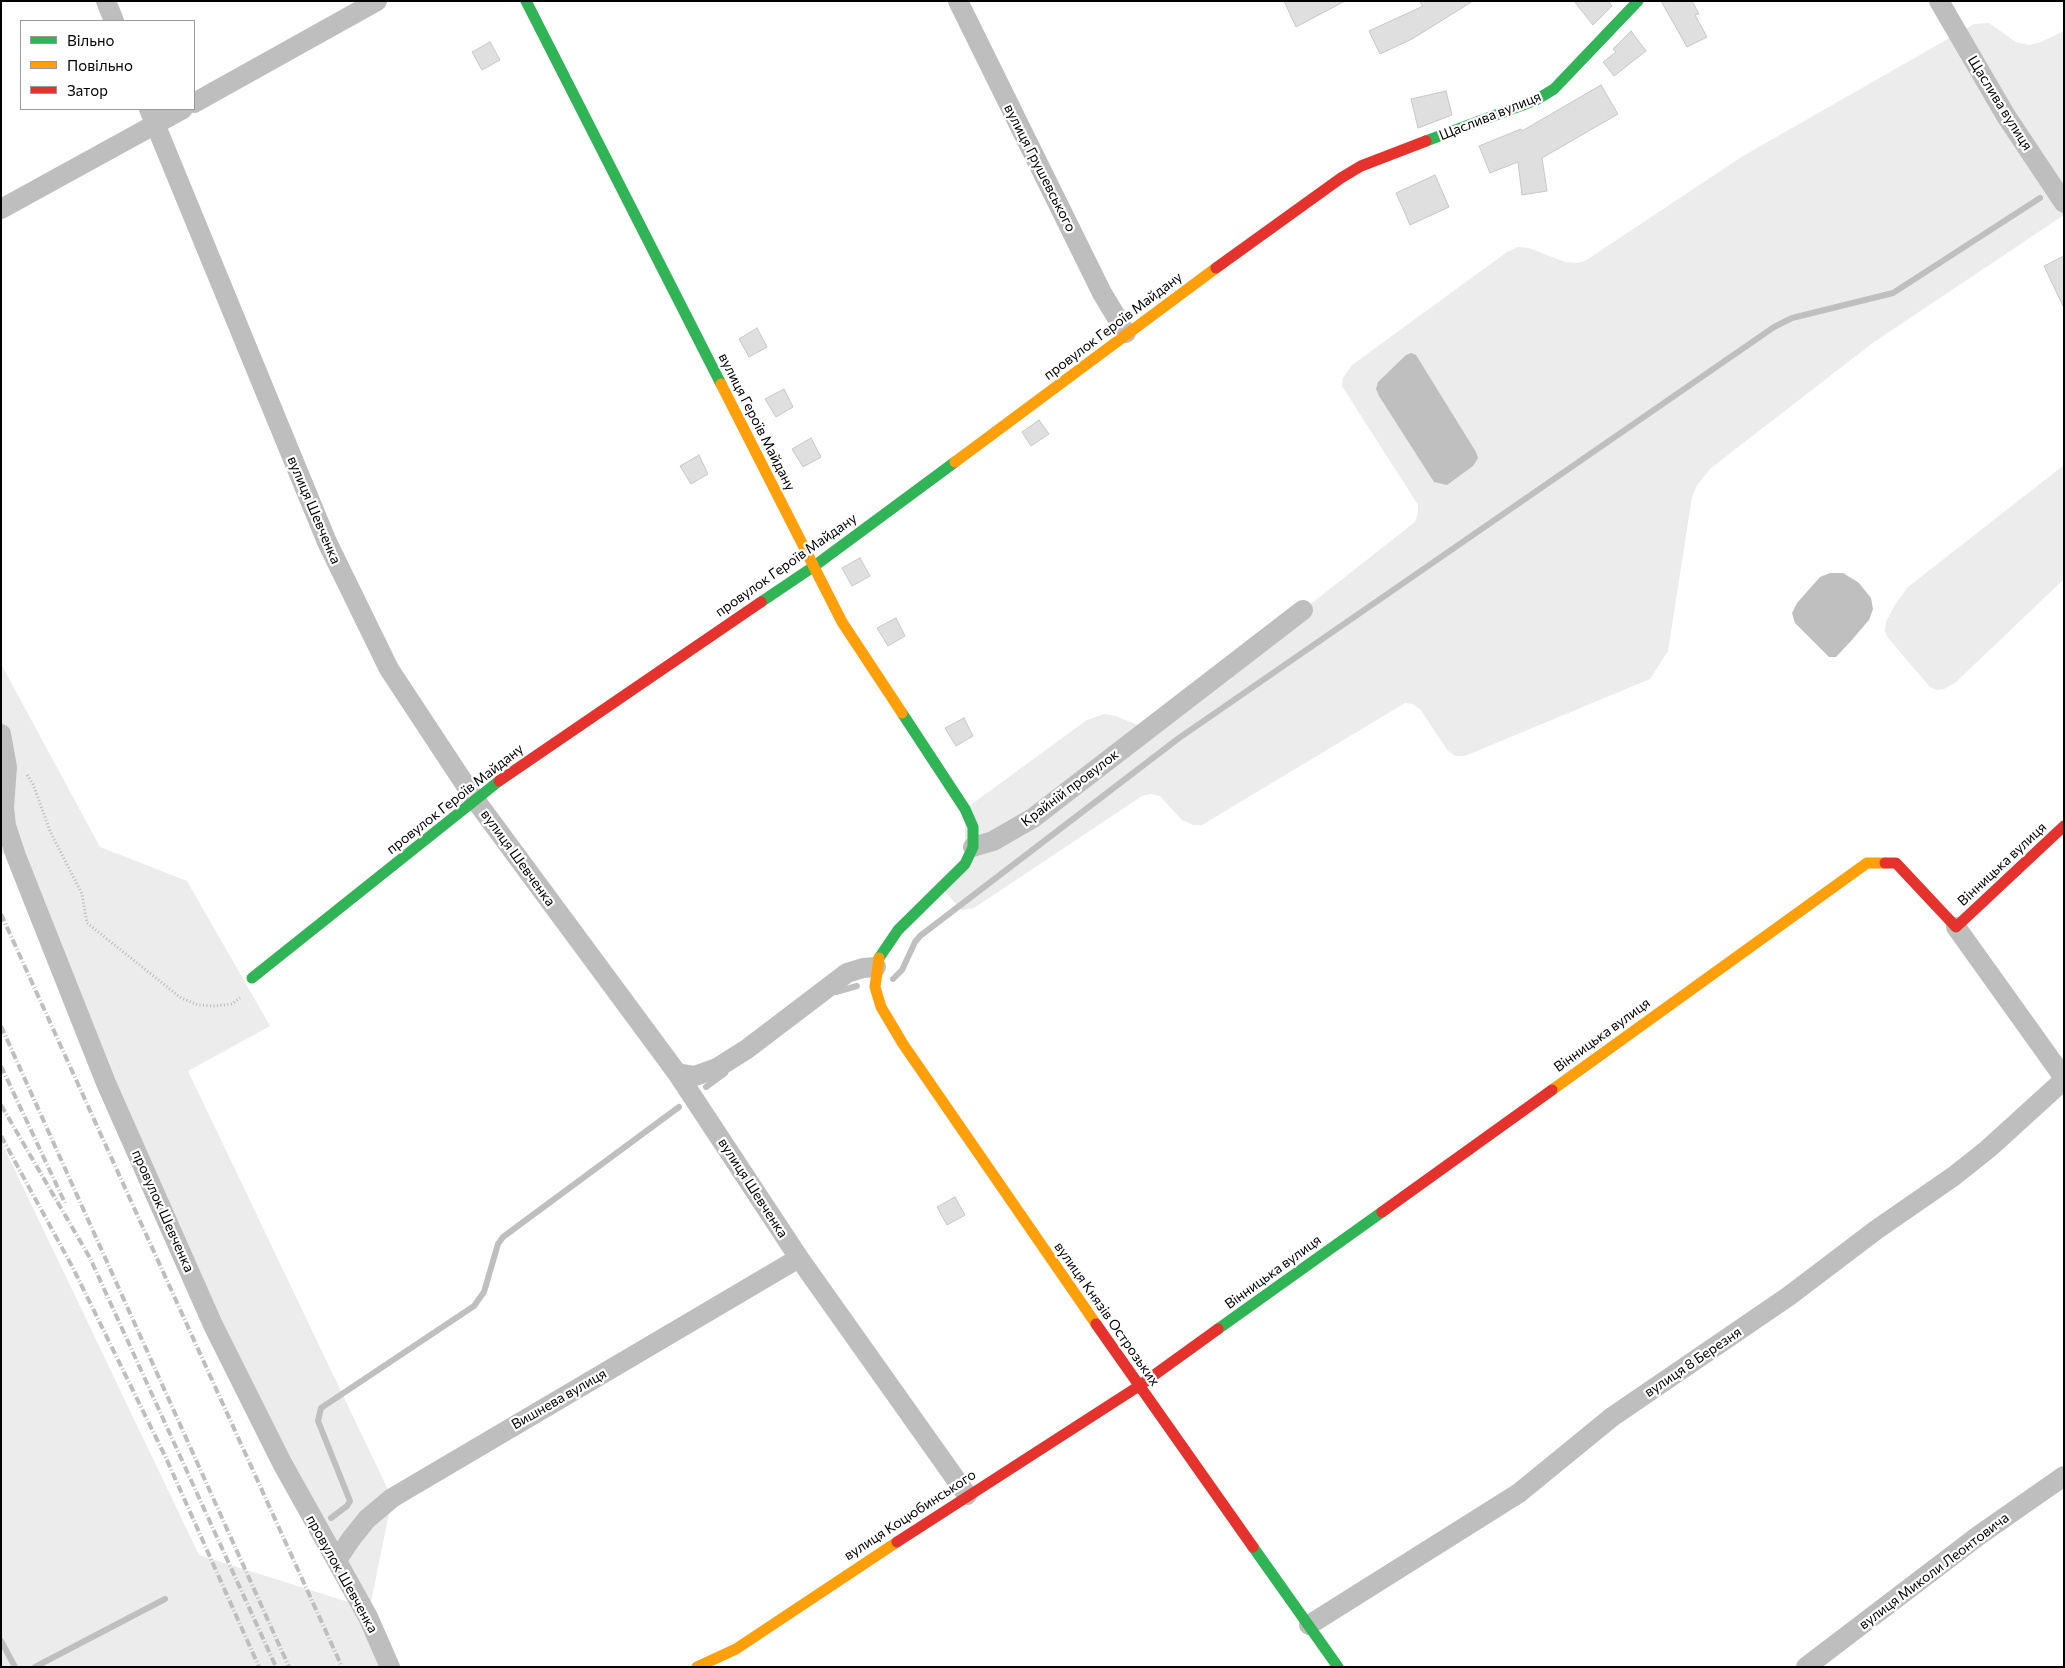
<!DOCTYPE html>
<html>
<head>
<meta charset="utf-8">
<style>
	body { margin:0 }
	#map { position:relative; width:2065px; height:1668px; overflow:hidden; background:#fff; font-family:Commissioner,sans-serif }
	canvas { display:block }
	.frame { position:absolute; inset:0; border:2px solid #000; pointer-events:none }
	.legend { position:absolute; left:20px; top:20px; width:175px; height:90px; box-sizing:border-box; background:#fff; border:1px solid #999; margin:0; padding:6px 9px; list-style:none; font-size:15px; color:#000 }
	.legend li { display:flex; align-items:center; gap:10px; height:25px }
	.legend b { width:25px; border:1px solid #999 }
</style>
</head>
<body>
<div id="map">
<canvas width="2065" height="1668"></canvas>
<div class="frame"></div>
<ul class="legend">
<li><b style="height:6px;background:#30b455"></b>Вільно</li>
<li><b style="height:6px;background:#ff9f0a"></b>Повільно</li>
<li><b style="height:6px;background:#e5322d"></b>Затор</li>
</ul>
</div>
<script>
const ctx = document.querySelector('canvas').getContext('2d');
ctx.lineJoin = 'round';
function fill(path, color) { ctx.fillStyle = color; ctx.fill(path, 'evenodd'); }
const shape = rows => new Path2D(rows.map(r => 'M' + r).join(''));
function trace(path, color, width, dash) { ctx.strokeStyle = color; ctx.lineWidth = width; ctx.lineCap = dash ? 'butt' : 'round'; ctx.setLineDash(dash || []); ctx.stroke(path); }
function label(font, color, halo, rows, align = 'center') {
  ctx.font = font + ' Commissioner,sans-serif'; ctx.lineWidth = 4.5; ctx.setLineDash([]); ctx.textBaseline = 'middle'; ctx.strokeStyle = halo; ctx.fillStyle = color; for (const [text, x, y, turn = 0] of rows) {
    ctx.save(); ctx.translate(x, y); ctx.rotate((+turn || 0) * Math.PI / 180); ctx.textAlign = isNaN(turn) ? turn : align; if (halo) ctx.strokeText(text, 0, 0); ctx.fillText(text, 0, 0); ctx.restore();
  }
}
fill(shape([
	[1989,23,2016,42,2029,45,2041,42,2064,31,2064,215,1874,342,1711,468,1697,485,1692,497,1668,651,1650,679,1465,756,1456,756,1448,751,1420,709,1412,704,1405,703,1202,825,1193,825,1182,820,1160,796,1151,794,1142,796,974,908,962,910,957,905,942,888,965,864,965,809,1087,720,1104,714,1116,716,1140,726,1303,610,1415,522,1418,513,1418,505,1342,386,1343,378,1352,365,1507,252,1518,247,1529,248,1565,262,1577,263,1585,261,1743,156,1974,24],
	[2064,465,2064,579,1955,683,1944,689,1937,690,1930,687,1888,638,1885,631,1886,622,1896,603,1908,587],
	[1,664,100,847,187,881,270,1026,188,1071,392,1498,368,1617,390,1667,1,1667,1,1141,199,1555,361,1606,282,1463,16,856,1,854]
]), '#ececec');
fill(shape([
	[1411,353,1416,355,1476,452,1478,458,1473,466,1447,485,1434,482,1379,396,1376,389,1378,382,1406,355],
	[1830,573,1843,573,1859,583,1871,598,1873,609,1869,620,1851,641,1836,657,1829,657,1795,623,1792,613,1797,603,1820,577]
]), '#bfbfbf');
trace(shape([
	[893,979,902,970,915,942,920,936,1179,738,1774,327,1792,318,1893,293,2040,198],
	[836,992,857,986],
	[706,1087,725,1073],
	[331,1518,347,1506,350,1501,318,1421,321,1408,474,1306,484,1292,498,1244,503,1237,679,1107],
	[1,1641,15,1667],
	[35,1667,165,1599]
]), '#bfbfbf', 6);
const building = shape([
	[1284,1,1345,1,1296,27,1284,1],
	[1419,1,1473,1,1412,39,1380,54,1369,31,1423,6,1419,1],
	[1574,1,1608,1,1612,6,1593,25,1574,1],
	[1661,1,1692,1,1699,14,1695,15,1707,37,1687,47,1661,1],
	[1631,31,1646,51,1614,76,1603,62,1616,52,1613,49,1631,31],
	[490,42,500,60,482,70,472,52,490,42],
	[1601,85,1618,114,1542,158,1547,191,1522,195,1518,162,1490,173,1479,146,1521,129,1522,131,1601,85],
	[1446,91,1452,115,1418,128,1411,99,1446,91],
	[1435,175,1449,207,1410,225,1396,193,1435,175],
	[2064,256,2064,308,2044,266,2064,256],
	[757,328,767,347,749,357,739,339,757,328],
	[784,389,793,407,776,417,765,399,784,389],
	[1039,420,1049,434,1031,446,1022,432,1039,420],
	[811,438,821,457,803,467,792,449,811,438],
	[699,455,708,474,691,484,680,466,699,455],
	[860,558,870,576,852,586,842,568,860,558],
	[896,618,905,636,888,646,877,628,896,618],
	[964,718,973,736,956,746,945,728,964,718],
	[955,1197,965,1215,947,1225,937,1207,955,1197]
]);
fill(building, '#dfdfdf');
trace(building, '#c7c7c7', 1);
trace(shape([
	[27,775,33,784,50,831,82,894,87,923,181,998,198,1005,216,1006,232,1004,240,998]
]), '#b9b9b9', 3, [1, 2.5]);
trace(shape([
	[106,1,114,21],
	[958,1,1102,293,1126,333],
	[1939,1,2006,116,2064,203],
	[194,103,377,1],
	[149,109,327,542,389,669,476,801,677,1073,799,1258,967,1495],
	[1,209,183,109],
	[1,734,7,767,4,807,6,826,16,856,106,1083,213,1325,282,1463,368,1617,390,1667],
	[973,847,993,841,1033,818,1303,610],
	[1956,927,2064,1078],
	[677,1073,695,1076,717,1068,747,1049,847,973,863,968,876,967],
	[337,1560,351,1539,367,1519,392,1498,799,1258],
	[1309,1625,1519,1493,1612,1417,1789,1296,1876,1230,1954,1176,1988,1149,2064,1080],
	[1806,1667,1978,1536,2064,1476]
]), '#bebebe', 20);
trace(shape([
	[526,1,721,384],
	[1426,141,1536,100,1554,89,1638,1],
	[761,602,813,567,955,462],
	[879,958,898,930,965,864,973,847,973,827,965,809,902,713],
	[252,978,499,781],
	[1218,1329,1382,1212],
	[1253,1547,1338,1667]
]), '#30b455', 11);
trace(shape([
	[721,384,842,622,902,713],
	[955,462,1216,268],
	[879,958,875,987,881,1007,903,1044,1096,1324],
	[1552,1090,1867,863,1885,863],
	[697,1667,736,1649,897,1542]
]), '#ff9f0a', 11);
trace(shape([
	[1216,268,1341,178,1361,166,1426,141],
	[499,781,761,602],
	[1885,863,1896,863,1956,927,2064,826],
	[1382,1212,1552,1090],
	[1096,1324,1253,1547],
	[897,1542,1139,1386,1218,1329]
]), '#e5322d', 11);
trace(shape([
	[1,914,342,1667],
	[1,1026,289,1667],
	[1,1066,65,1203],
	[1,1105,90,1258,276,1667],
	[1,1136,73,1268,166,1458,259,1667]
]), '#bebebe', 4, [8, 2.5, 1, 2.5]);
label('14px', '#000', '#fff', [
	["Щаслива вулиця",2000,103,58],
	["Щаслива вулиця",1490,116,-22],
	["вулиця Грушевського",1040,168,63],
	["провулок Героїв Майдану",1113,326,-37],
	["вулиця Героїв Майдану",757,422,63],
	["вулиця Шевченка",314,510,67],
	["провулок Героїв Майдану",786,565,-35],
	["Крайній провулок",1070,788,-37],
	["провулок Героїв Майдану",455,799,-38],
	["вулиця Шевченка",518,858,54],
	["Вінницька вулиця",2002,864,-43],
	["Вінницька вулиця",1602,1035,-36],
	["вулиця Шевченка",753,1188,57],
	["провулок Шевченка",163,1211,66],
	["Вінницька вулиця",1273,1272,-36],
	["вулиця Князів Острозьких",1107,1314,55],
	["вулиця 8 Березня",1693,1362,-34],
	["Вишнева вулиця",559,1399,-30],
	["вулиця Коцюбинського",910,1515,-33],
	["вулиця Миколи Леонтовича",1934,1571,-37],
	["провулок Шевченка",342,1574,61]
]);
</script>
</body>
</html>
